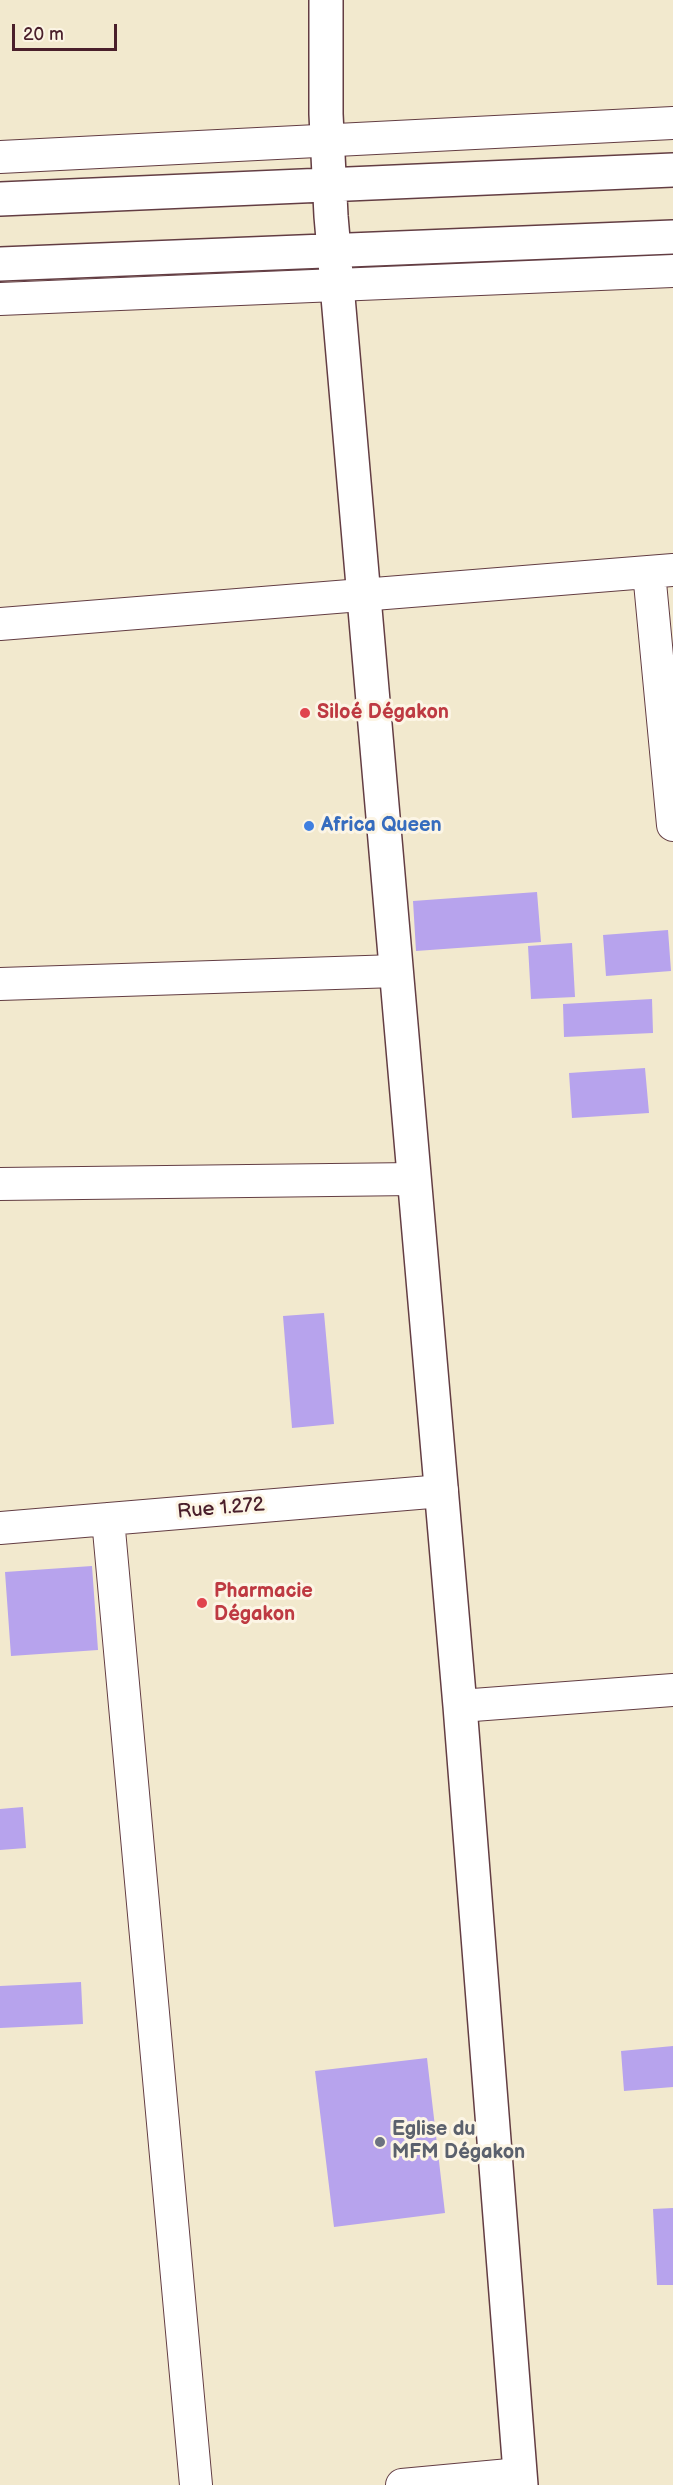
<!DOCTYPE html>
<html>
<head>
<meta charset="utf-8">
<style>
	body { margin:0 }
	#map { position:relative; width:673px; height:2485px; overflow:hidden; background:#f2e9ce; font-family:"Balsamiq Sans",sans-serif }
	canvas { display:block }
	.scale { position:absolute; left:12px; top:24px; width:105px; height:27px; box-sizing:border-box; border:3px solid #4a1f2b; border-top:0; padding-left:8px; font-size:18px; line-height:21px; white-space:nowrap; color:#4a1f2b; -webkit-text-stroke:4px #fcf5e5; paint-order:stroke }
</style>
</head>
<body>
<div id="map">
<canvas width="673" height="2485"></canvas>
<div class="scale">20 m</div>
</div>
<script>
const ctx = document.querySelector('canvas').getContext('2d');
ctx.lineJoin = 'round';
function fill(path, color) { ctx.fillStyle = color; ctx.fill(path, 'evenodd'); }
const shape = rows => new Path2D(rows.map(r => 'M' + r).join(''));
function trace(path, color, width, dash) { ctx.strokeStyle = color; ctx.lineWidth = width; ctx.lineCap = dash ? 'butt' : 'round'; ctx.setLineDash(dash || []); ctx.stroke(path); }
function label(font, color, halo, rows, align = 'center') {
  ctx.font = font + ' "Balsamiq Sans",sans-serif'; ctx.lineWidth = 6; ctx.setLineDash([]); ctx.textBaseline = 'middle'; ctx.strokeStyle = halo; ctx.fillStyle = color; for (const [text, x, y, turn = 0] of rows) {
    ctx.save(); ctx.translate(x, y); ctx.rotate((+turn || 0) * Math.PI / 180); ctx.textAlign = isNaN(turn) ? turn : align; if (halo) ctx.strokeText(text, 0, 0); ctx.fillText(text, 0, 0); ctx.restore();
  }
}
fill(shape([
	[537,892,541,942,416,951,413,901],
	[668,930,671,971,606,976,603,935],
	[572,943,575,997,531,999,528,946],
	[652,999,653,1033,564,1037,563,1004],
	[645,1068,649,1113,572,1118,569,1073],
	[324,1313,334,1424,292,1428,283,1316],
	[92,1566,98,1650,11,1656,5,1572],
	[23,1807,26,1848,0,1850,0,1809],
	[81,1982,83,2024,0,2028,0,1986],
	[673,2046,673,2087,624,2091,621,2051],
	[427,2058,445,2213,334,2227,315,2071],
	[673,2208,673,2285,657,2285,653,2209]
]), '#b7a3ed');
const minor = shape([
	[0,157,673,123],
	[0,299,673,271],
	[649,572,673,825],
	[0,624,673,570],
	[0,984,396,971],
	[0,1184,414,1179],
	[108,1519,196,2485],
	[0,1528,442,1491],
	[460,1706,673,1690],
	[402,2485,520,2474]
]);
const tertiary = shape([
	[326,0,326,114,331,216,460,1706,521,2485],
	[0,199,673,170],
	[0,264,673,237]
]);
trace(minor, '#633d43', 34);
trace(tertiary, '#633d43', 36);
trace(minor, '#fff', 32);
trace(tertiary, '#fff', 33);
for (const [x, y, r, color] of [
	[305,713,6,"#e0444e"],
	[309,826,6,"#3f7fe0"],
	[202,1603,6,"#e0444e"],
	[380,2142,6,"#6b7280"]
]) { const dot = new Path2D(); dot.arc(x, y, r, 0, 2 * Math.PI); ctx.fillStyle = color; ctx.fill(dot); trace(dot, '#fcf5e5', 2); }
label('bold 20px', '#be3a42', '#fcf5e5', [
	["Siloé Dégakon",317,713],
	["Pharmacie",214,1592],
	["Dégakon",214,1615]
], 'left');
label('bold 20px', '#366cbe', '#fcf5e5', [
	["Africa Queen",321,826]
], 'left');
label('20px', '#4a1f2b', '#fcf5e5', [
	["Rue 1.272",221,1509,-5]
]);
label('bold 20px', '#5b616d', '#fcf5e5', [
	["Eglise du",392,2130],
	["MFM Dégakon",392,2153]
], 'left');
</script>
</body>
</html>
